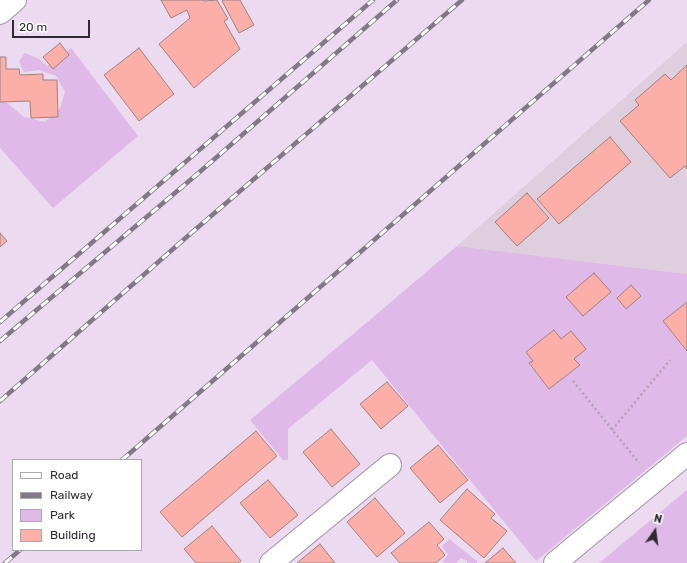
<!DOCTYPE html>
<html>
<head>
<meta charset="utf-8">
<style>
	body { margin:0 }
	#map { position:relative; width:687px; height:563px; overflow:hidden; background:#ecdaf0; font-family:Rubik,sans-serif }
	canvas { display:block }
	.legend { position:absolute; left:12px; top:459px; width:130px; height:92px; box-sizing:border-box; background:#fff; border:1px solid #aca9ad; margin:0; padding:5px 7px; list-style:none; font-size:12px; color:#302931 }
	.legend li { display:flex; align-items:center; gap:8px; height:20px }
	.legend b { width:20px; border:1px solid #aca9ad }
	.north { position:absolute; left:635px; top:511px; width:40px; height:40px; -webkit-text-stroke:3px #fff; paint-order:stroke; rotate:14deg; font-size:11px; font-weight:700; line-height:16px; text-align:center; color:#302931 }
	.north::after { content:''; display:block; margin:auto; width:14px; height:18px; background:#302931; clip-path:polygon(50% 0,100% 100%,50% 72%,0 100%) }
	.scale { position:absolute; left:12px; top:20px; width:78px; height:18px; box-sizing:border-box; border:2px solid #302931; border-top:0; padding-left:5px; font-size:12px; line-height:14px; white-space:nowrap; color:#302931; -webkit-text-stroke:3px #fff; paint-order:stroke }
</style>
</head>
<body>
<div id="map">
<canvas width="687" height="563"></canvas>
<ul class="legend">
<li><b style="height:5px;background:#fff"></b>Road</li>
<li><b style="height:5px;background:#837886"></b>Railway</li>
<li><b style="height:11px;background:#dfb9e7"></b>Park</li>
<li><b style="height:11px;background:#fcafa8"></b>Building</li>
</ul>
<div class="north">N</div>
<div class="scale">20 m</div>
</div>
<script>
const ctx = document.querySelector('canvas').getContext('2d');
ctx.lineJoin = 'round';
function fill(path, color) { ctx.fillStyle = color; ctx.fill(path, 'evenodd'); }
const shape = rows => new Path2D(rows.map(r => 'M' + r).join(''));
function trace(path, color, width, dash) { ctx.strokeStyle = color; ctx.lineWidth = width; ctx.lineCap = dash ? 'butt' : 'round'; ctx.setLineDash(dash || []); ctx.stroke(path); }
fill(shape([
	[687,42,687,274,457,246]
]), '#decede');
fill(shape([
	[71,48,138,136,53,208,0,148,0,97,24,117,45,122,60,108,65,92,56,76,39,70,24,72,19,61,25,53,39,59,47,66],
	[457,246,687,274,687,302,663,321,687,351,687,436,536,561,372,360,288,429,288,460,283,460,250,420,352,335],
	[554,330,561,339,571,331,574,359,579,365,549,389,529,364,533,361,526,352],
	[687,490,687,563,599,563],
	[449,539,477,561,477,563,467,563,467,561,461,558,456,563,445,563,442,561,448,555,442,546]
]), '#dfb9e7');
const building = shape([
	[161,0,203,0,204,1,217,0,228,19,224,21,240,49,194,88,159,44,190,18,187,10,171,18,161,0],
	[224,0,240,0,254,25,239,33,222,1,224,0],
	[60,43,69,55,53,69,43,57,60,43],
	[139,48,174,94,139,121,104,75,139,48],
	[0,57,6,57,6,69,19,69,20,75,43,74,43,80,57,80,58,117,31,118,30,101,0,102,0,57],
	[687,65,687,169,685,166,670,178,620,121,639,105,635,100,665,74,671,80,687,65],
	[610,137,631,162,559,224,537,199,610,137],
	[527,193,549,218,517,246,495,222,527,193],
	[0,233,7,241,0,247,0,233],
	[594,273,611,292,583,316,566,297,594,273],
	[631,285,641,296,626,309,617,298,631,285],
	[687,302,687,351,663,321,687,302],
	[554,330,561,339,571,331,586,349,574,359,580,365,549,389,529,363,533,361,526,352,554,330],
	[387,382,408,406,381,429,360,404,387,382],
	[331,429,360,464,332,487,303,452,331,429],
	[256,431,277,456,182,537,160,512,256,431],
	[438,445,468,480,440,503,410,468,438,445],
	[268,480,298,515,270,538,240,503,268,480],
	[467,489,495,514,491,518,507,531,484,558,440,520,467,489],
	[375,498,405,533,377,557,347,522,375,498],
	[429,522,444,539,437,545,445,555,436,563,400,563,391,553,429,522],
	[212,526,241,561,238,563,196,563,184,549,212,526],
	[320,544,335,563,297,563,320,544],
	[503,548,516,563,485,563,503,548]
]);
fill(building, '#fcafa8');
trace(building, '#9e827f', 1);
const minor = shape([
	[0,13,15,0],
	[271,563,390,465],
	[555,563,687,454]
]);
trace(minor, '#a392a6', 24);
trace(shape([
	[573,381,639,463],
	[612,430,670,360]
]), '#b2a3b5', 2.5, [2, 3]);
trace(minor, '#fff', 22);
const rail = shape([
	[0,322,373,0],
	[0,341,195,176,397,0],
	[0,401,189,235,462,0],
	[122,460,649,0],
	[5,563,20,550]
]);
trace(rail, '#837886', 4.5);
trace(rail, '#fff', 3, [9]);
</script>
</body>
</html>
